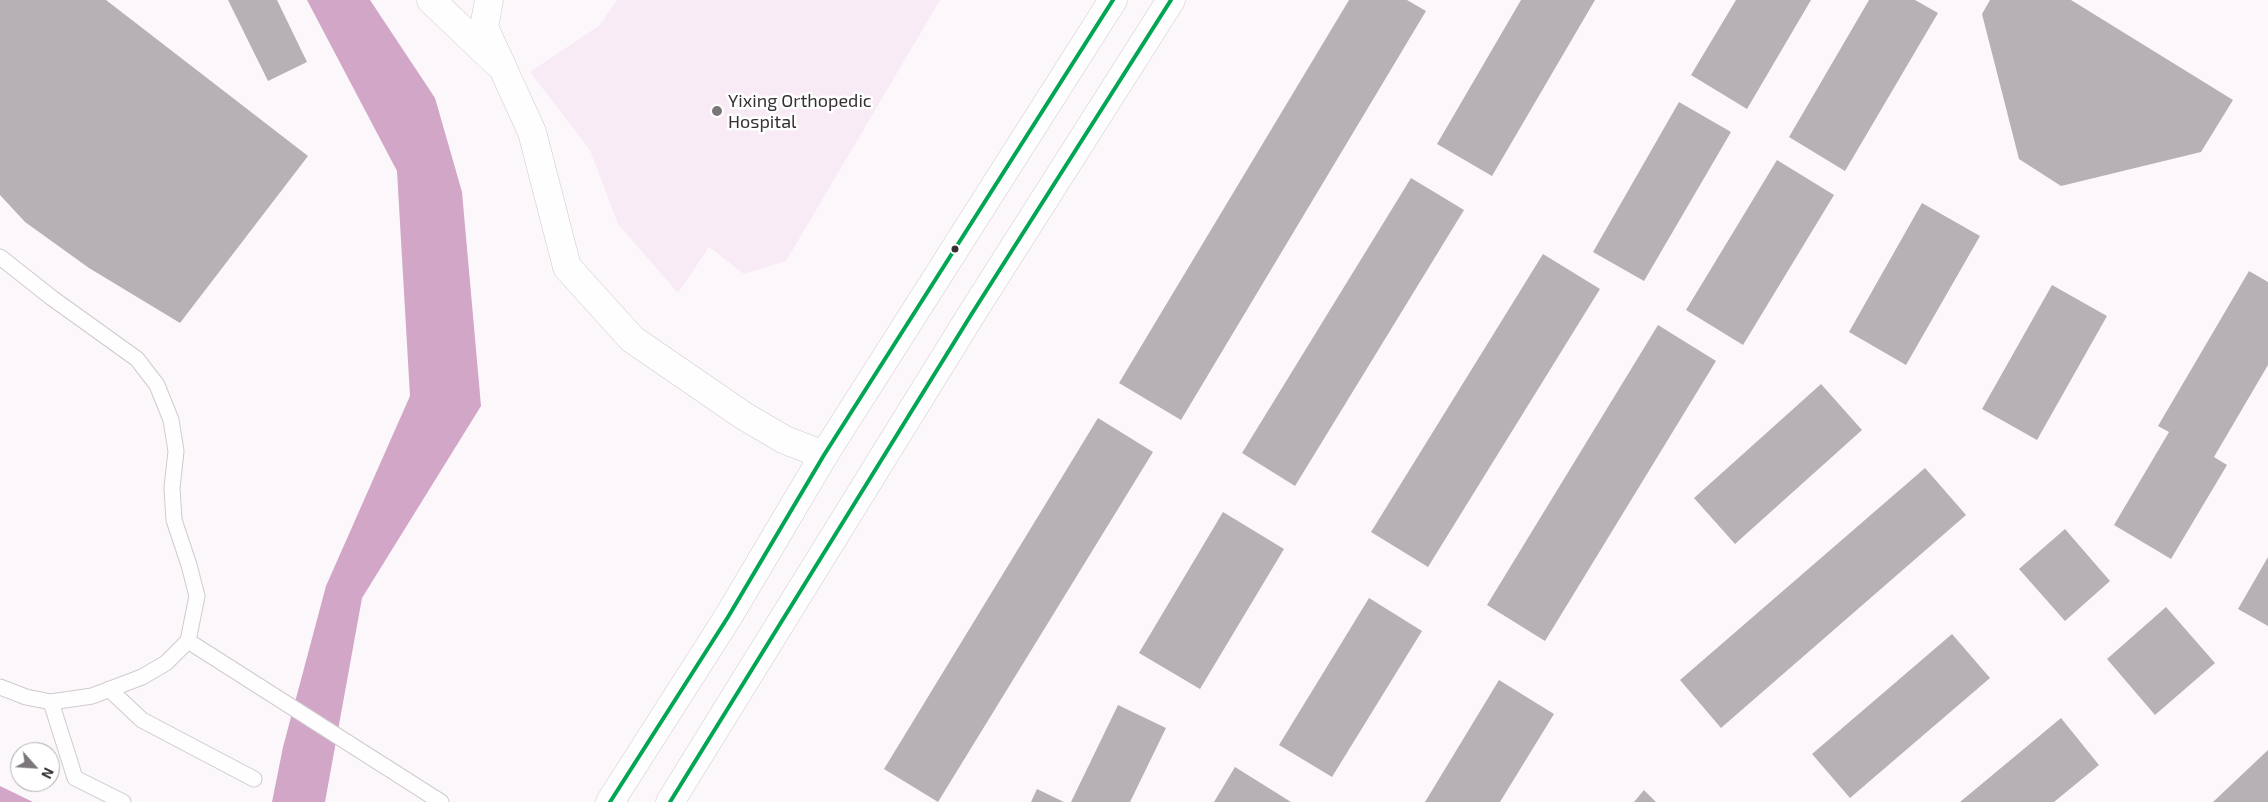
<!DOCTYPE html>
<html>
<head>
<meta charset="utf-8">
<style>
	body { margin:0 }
	#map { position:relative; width:2268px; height:802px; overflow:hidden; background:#fcf7fb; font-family:"Exo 2",sans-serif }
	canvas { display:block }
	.north { position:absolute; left:10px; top:742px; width:50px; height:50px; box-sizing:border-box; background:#fff; border:1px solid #afacae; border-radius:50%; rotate:116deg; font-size:14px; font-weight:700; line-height:20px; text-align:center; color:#363034 }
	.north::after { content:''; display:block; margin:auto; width:18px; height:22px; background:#7b767a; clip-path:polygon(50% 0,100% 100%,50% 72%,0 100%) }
</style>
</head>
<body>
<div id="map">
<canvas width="2268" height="802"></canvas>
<div class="north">N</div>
</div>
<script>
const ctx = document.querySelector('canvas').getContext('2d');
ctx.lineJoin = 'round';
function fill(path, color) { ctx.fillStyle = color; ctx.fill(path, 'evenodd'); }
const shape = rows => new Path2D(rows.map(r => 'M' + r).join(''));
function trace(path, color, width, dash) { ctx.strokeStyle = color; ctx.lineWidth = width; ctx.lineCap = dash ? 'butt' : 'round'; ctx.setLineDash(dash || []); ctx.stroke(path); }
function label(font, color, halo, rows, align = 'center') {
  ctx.font = font + ' "Exo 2",sans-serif'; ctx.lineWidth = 5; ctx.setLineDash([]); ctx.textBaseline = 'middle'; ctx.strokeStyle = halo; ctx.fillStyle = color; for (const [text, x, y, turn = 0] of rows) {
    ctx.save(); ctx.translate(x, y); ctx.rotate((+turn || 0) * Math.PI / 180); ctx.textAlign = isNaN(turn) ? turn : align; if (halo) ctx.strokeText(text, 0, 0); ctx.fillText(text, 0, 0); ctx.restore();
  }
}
fill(shape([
	[617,0,940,0,786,261,744,274,709,247,678,293,618,224,590,150,530,72,600,25]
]), '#f8ebf5');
fill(shape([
	[307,0,370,0,435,98,462,192,481,406,362,598,325,802,272,802,283,747,326,586,410,396,397,171],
	[0,786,33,802,0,802]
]), '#d1a6c6');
fill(shape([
	[0,0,106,0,308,156,180,323,89,268,25,222,0,195],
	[228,0,277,0,307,62,268,81],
	[1349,0,1407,0,1426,11,1181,420,1119,383],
	[1521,0,1595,0,1492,176,1437,144],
	[1736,0,1811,0,1747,109,1691,75],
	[1869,0,1915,0,1938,13,1845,171,1789,137],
	[1990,0,2071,0,2233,100,2201,152,2061,186,2019,159,1982,14],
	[1679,102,1731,132,1644,281,1593,252],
	[1777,160,1834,195,1743,345,1686,310],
	[1411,178,1464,210,1295,486,1242,453],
	[1922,203,1980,236,1906,365,1849,332],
	[1543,254,1600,289,1428,567,1371,532],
	[2249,271,2268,282,2268,365,2214,457,2227,465,2171,559,2114,525,2169,432,2158,426],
	[2052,285,2107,316,2037,440,1982,409],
	[1658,325,1716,361,1545,641,1487,605],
	[1821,384,1862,430,1735,544,1694,498],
	[1098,418,1153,452,938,802,884,769],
	[1925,468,1966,515,1721,728,1680,680],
	[1223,512,1284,549,1200,689,1139,653],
	[2065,529,2110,581,2065,621,2019,569],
	[2268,557,2268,626,2238,609],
	[1369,598,1422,631,1332,777,1279,745],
	[2166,607,2215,663,2155,715,2107,659],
	[1952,634,1990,678,1850,798,1812,754],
	[1499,680,1554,714,1500,802,1425,802],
	[1118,705,1166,728,1130,802,1071,802],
	[2061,718,2099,765,2054,802,1960,802],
	[2268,750,2268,802,2213,802],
	[1235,767,1291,802,1214,802],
	[1037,789,1064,802,1031,802],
	[1644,790,1656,802,1634,802]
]), '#b6b1b5');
const lane = shape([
	[0,257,52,298,137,359,157,385,171,420,176,451,172,488,174,520,189,565,197,596,188,641,166,663,142,677,92,696,51,702,26,697,0,687],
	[188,641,441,802],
	[109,689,142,720,254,779],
	[51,702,75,778,123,802]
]);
const street = shape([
	[431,0,497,63],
	[489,0,484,27,532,132,567,267,632,339,744,416,785,440,824,455]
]);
const secondary = shape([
	[610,802,728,617,824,455,1113,0],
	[670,802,971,315,1171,0]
]);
trace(lane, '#cfcace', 17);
trace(street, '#cfcace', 29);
trace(secondary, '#cfcace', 29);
trace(lane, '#fffefe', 15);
trace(street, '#fffefe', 28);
trace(secondary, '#fffefe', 28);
trace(shape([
	[610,802,728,617,824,455,1113,0],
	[670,802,971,315,1171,0]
]), '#00a651', 4);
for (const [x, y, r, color] of [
	[717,111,6,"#7b767a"],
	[955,249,4.5,"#363034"]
]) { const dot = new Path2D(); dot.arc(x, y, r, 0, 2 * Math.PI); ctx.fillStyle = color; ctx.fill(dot); trace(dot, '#fff', 2); }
label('18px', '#363034', '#fff', [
	["Yixing Orthopedic",728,101],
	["Hospital",728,122]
], 'left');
</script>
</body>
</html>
